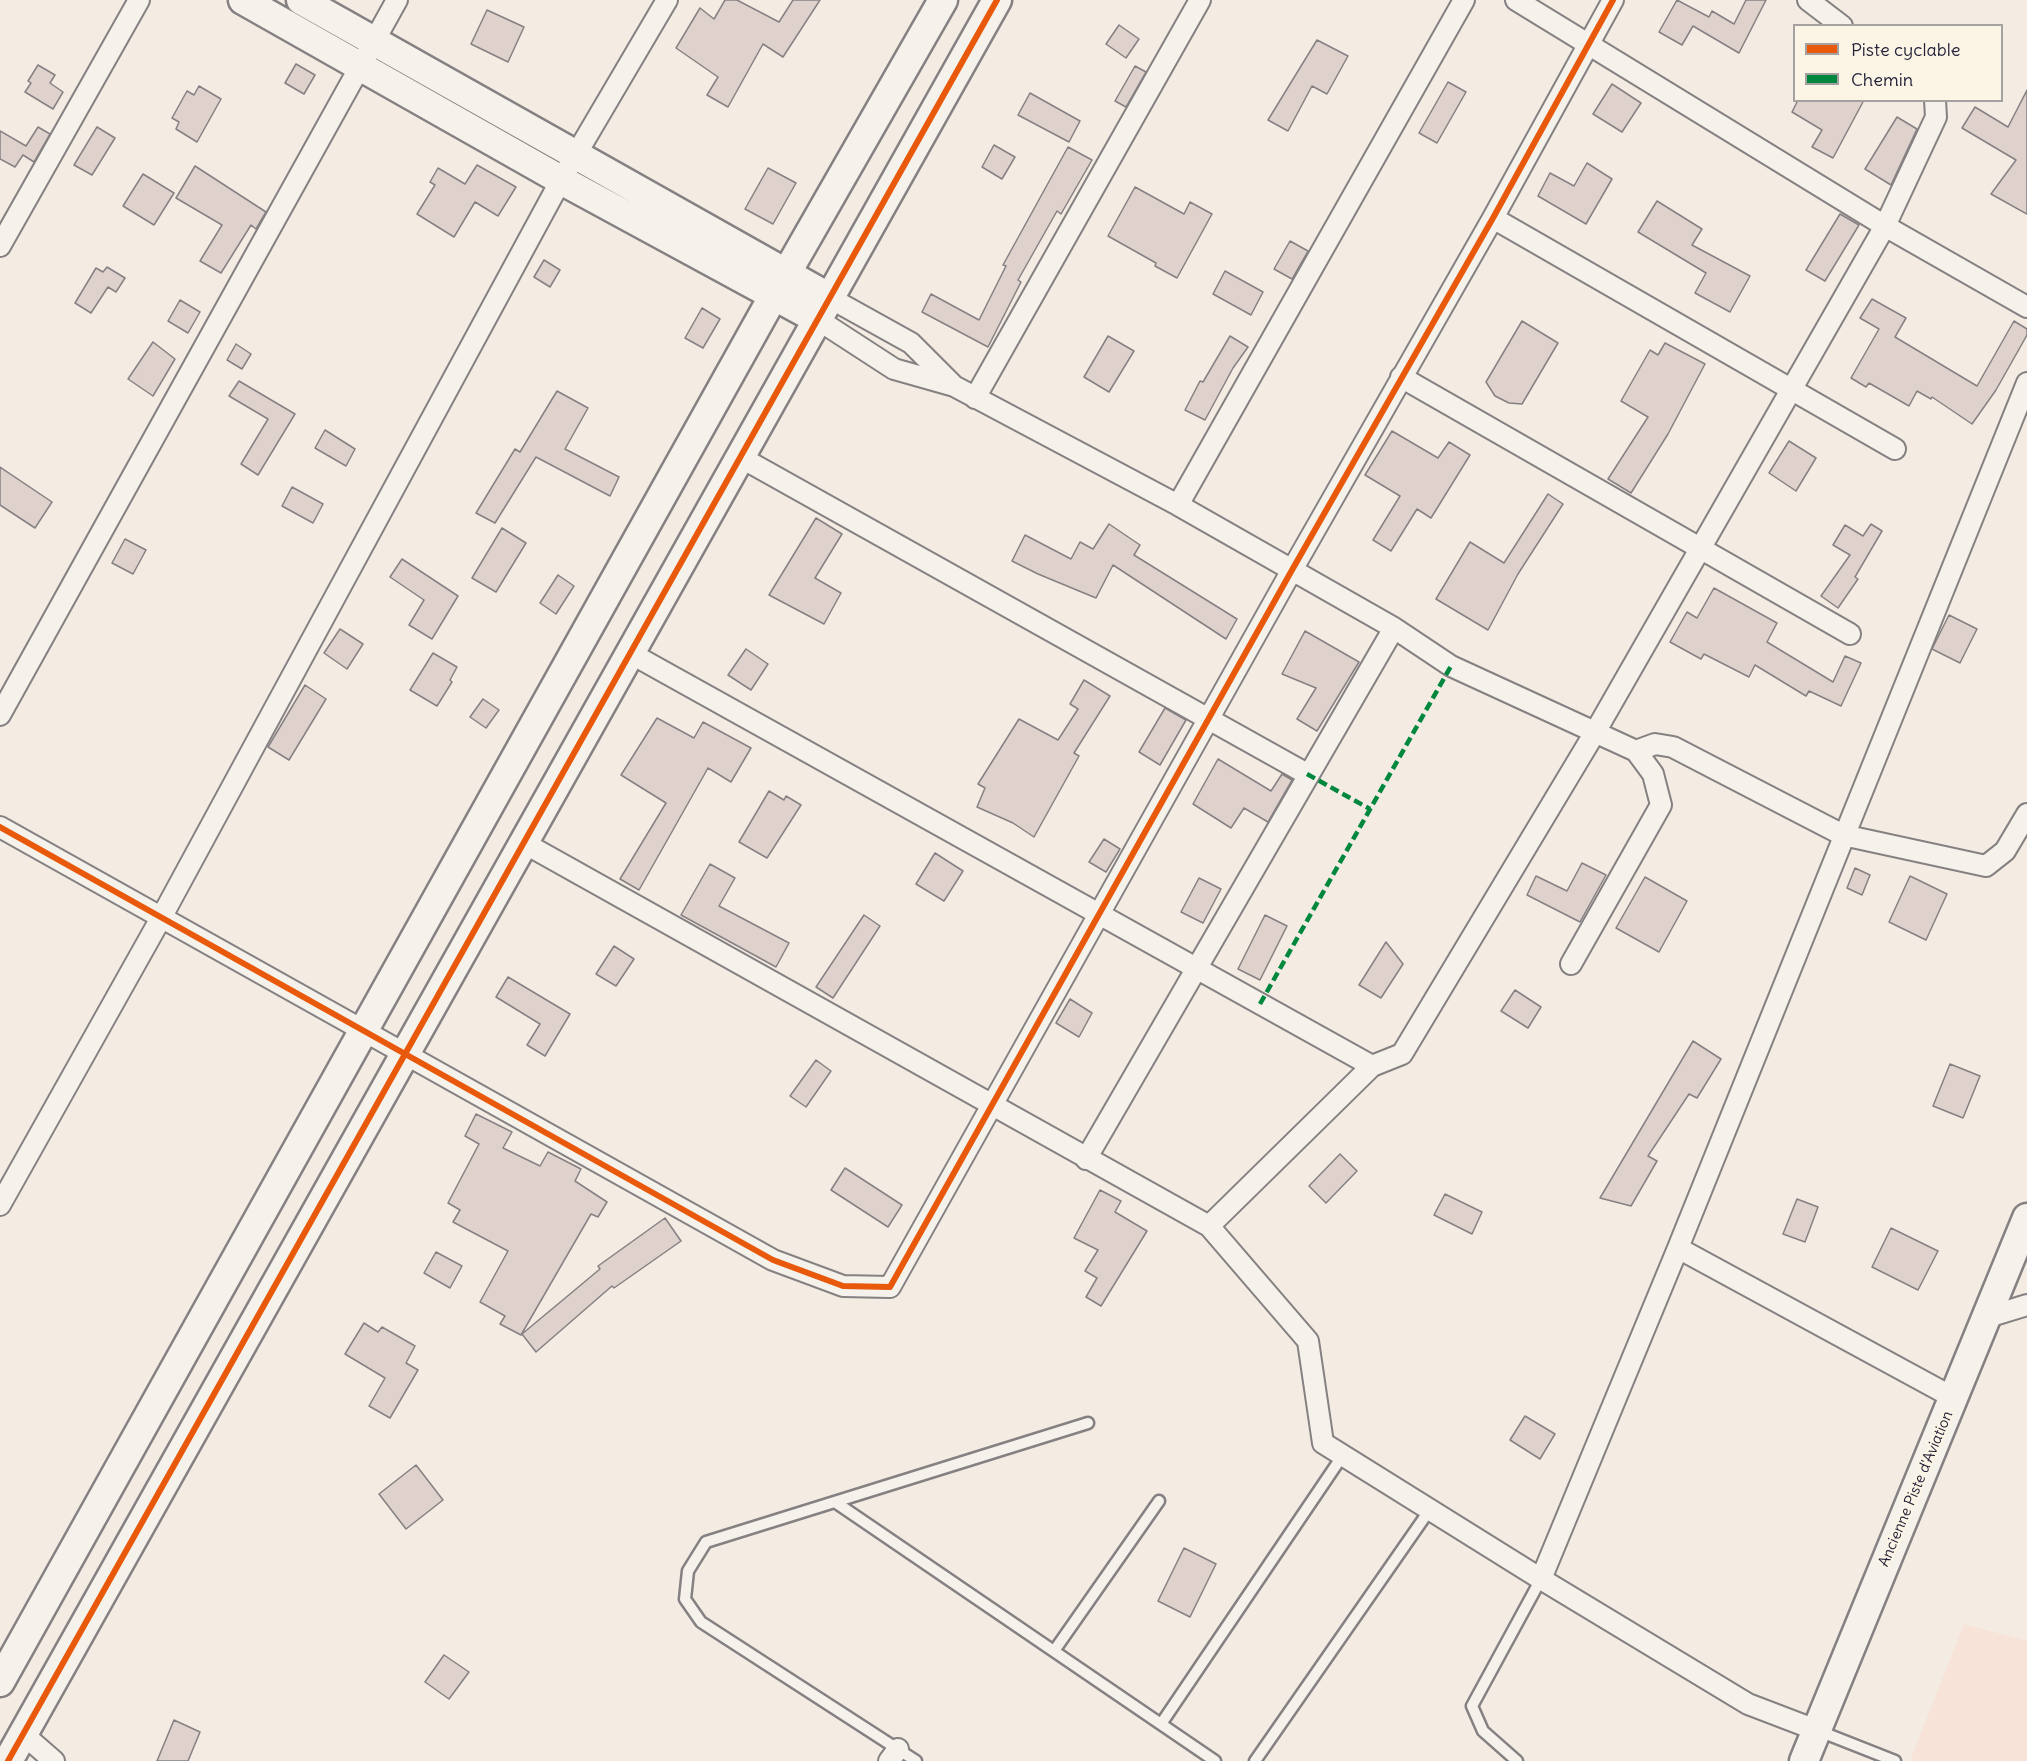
<!DOCTYPE html>
<html>
<head>
<meta charset="utf-8">
<style>
	body { margin:0 }
	#map { position:relative; width:2027px; height:1761px; overflow:hidden; background:#f4ebe3; font-family:Delius,sans-serif }
	canvas { display:block }
	.legend { position:absolute; left:1793px; top:24px; width:210px; height:78px; box-sizing:border-box; background:#fcf5e5; border:2px solid #a5a1a1; margin:0; padding:8px 10px; list-style:none; font-size:18px; color:#22223b }
	.legend li { display:flex; align-items:center; gap:12px; height:30px }
	.legend b { width:30px; border:2px solid #a5a1a1 }
</style>
</head>
<body>
<div id="map">
<canvas width="2027" height="1761"></canvas>
<ul class="legend">
<li><b style="height:8px;background:#e8590c"></b>Piste cyclable</li>
<li><b style="height:8px;background:#00873e"></b>Chemin</li>
</ul>
</div>
<script>
const ctx = document.querySelector('canvas').getContext('2d');
ctx.lineJoin = 'round';
function fill(path, color) { ctx.fillStyle = color; ctx.fill(path, 'evenodd'); }
const shape = rows => new Path2D(rows.map(r => 'M' + r).join(''));
function trace(path, color, width, dash) { ctx.strokeStyle = color; ctx.lineWidth = width; ctx.lineCap = dash ? 'butt' : 'round'; ctx.setLineDash(dash || []); ctx.stroke(path); }
function label(font, color, halo, rows, align = 'center') {
  ctx.font = font + ' Delius,sans-serif'; ctx.lineWidth = 4.5; ctx.setLineDash([]); ctx.textBaseline = 'middle'; ctx.strokeStyle = halo; ctx.fillStyle = color; for (const [text, x, y, turn = 0] of rows) {
    ctx.save(); ctx.translate(x, y); ctx.rotate((+turn || 0) * Math.PI / 180); ctx.textAlign = isNaN(turn) ? turn : align; if (halo) ctx.strokeText(text, 0, 0); ctx.fillText(text, 0, 0); ctx.restore();
  }
}
fill(shape([
	[1964,1624,2027,1641,2027,1761,1910,1761]
]), '#f8e3d8');
const building = shape([
	[725,0,737,0,779,22,793,0,820,0,783,57,763,44,728,107,707,95,718,77,676,48,700,8,714,19,725,0],
	[1677,0,1709,17,1712,11,1734,24,1746,0,1766,0,1739,53,1693,26,1682,45,1659,32,1677,0],
	[487,10,524,27,508,62,471,44,487,10],
	[1119,25,1139,39,1126,58,1106,44,1119,25],
	[1317,40,1348,56,1327,94,1312,86,1288,131,1268,120,1317,40],
	[296,64,315,75,304,94,285,83,296,64],
	[38,65,55,75,50,83,63,92,53,109,25,92,31,83,28,81,38,65],
	[1135,66,1146,72,1126,107,1115,101,1135,66],
	[1448,82,1466,92,1437,143,1419,133,1448,82],
	[1612,84,1641,103,1622,132,1593,114,1612,84],
	[199,86,221,99,197,142,176,129,179,122,172,118,187,91,194,95,199,86],
	[2027,90,2027,214,1991,194,2016,160,1962,128,1975,107,2008,127,2027,90],
	[1030,93,1080,121,1069,142,1018,115,1030,93],
	[1798,100,1864,100,1833,158,1812,147,1822,130,1792,112,1798,100],
	[1897,117,1917,129,1891,185,1865,169,1897,117],
	[38,127,50,134,34,162,23,155,15,167,0,159,0,131,26,146,38,127],
	[97,127,115,138,92,175,74,165,97,127],
	[994,145,1015,157,1002,179,982,167,994,145],
	[1068,147,1092,160,1061,214,1057,211,1018,280,1021,282,988,347,922,312,931,294,979,320,1006,266,1003,265,1068,147],
	[1587,163,1612,179,1586,224,1538,196,1550,173,1574,186,1587,163],
	[477,165,516,187,498,216,475,202,454,237,417,214,435,185,430,182,438,168,465,184,477,165],
	[195,166,266,212,256,229,251,225,221,273,200,261,222,225,176,198,195,166],
	[768,168,796,183,773,224,745,209,768,168],
	[143,174,174,193,154,225,123,206,143,174],
	[1135,187,1184,214,1190,202,1212,214,1177,278,1155,266,1156,263,1108,236,1135,187],
	[1657,201,1702,229,1692,245,1750,276,1730,312,1695,293,1706,273,1638,232,1657,201],
	[1840,214,1859,225,1825,281,1806,270,1840,214],
	[1290,241,1308,251,1292,279,1274,269,1290,241],
	[544,260,560,270,550,287,534,277,544,260],
	[107,267,125,278,116,292,108,287,91,313,75,303,96,268,103,272,107,267],
	[1225,271,1263,292,1251,315,1213,294,1225,271],
	[1872,299,1906,318,1895,337,1977,386,2014,321,2027,329,2027,335,1996,390,1972,424,1932,397,1931,399,1917,391,1909,406,1869,383,1866,387,1851,378,1879,329,1860,318,1872,299],
	[180,300,200,312,188,333,168,321,180,300],
	[702,308,720,319,703,348,685,338,702,308],
	[1522,321,1558,343,1522,404,1509,403,1495,396,1486,382,1522,321],
	[1108,336,1134,351,1109,392,1084,377,1108,336],
	[1230,336,1248,347,1233,368,1205,420,1185,410,1200,381,1203,382,1230,336],
	[153,342,175,359,153,396,128,379,153,342],
	[1665,343,1705,364,1668,434,1631,493,1608,479,1648,417,1621,401,1650,350,1658,355,1665,343],
	[236,344,251,354,242,369,227,360,236,344],
	[239,381,295,414,258,475,241,464,268,419,229,396,239,381],
	[557,391,588,408,565,449,619,477,610,496,536,457,495,523,476,513,515,449,520,452,557,391],
	[325,430,355,449,346,466,315,448,325,430],
	[1392,431,1438,458,1449,442,1470,455,1431,518,1417,509,1391,551,1373,540,1400,496,1365,475,1392,431],
	[1789,441,1816,458,1796,491,1769,473,1789,441],
	[0,467,52,502,35,528,0,505,0,467],
	[292,487,323,504,313,523,282,506,292,487],
	[1548,494,1563,504,1518,574,1488,630,1436,599,1470,542,1504,563,1548,494],
	[816,518,842,534,815,578,841,593,824,624,769,595,816,518],
	[1109,524,1140,545,1134,555,1237,619,1226,639,1113,565,1096,598,1038,574,1012,561,1025,535,1071,559,1080,542,1093,549,1109,524],
	[1871,524,1882,531,1855,577,1858,579,1838,608,1821,596,1850,555,1833,545,1845,525,1863,536,1871,524],
	[502,528,526,543,496,592,472,578,502,528],
	[125,539,146,550,133,574,112,563,125,539],
	[402,559,458,596,432,639,409,625,424,600,390,577,402,559],
	[558,575,574,586,556,614,540,603,558,575],
	[1714,588,1777,623,1767,642,1833,682,1845,656,1861,663,1841,706,1809,691,1806,696,1755,665,1749,677,1704,654,1701,659,1670,642,1687,612,1697,618,1714,588],
	[1949,615,1977,629,1960,663,1932,649,1949,615],
	[340,629,363,644,347,669,324,653,340,629],
	[1305,631,1359,662,1317,731,1297,719,1316,688,1282,674,1305,631],
	[746,649,768,664,751,690,728,675,746,649],
	[433,653,457,667,450,680,452,682,437,706,410,690,433,653],
	[1084,680,1110,696,1074,753,1079,756,1034,837,1013,823,977,807,985,788,978,784,1019,719,1058,740,1078,709,1070,704,1084,680],
	[305,685,326,699,289,760,268,747,305,685],
	[483,699,499,710,486,728,470,717,483,699],
	[1165,708,1186,720,1160,765,1139,752,1165,708],
	[657,718,694,738,703,722,751,748,731,782,708,768,639,890,620,879,666,803,621,775,657,718],
	[1218,759,1271,791,1282,774,1292,780,1268,822,1244,808,1231,828,1193,804,1218,759],
	[769,791,784,800,786,796,801,805,767,858,739,842,769,791],
	[1104,839,1120,849,1106,872,1089,862,1104,839],
	[935,853,963,871,944,901,916,884,935,853],
	[1582,863,1606,875,1580,922,1527,895,1536,876,1567,891,1582,863],
	[710,864,735,878,719,906,789,943,776,967,681,915,710,864],
	[1855,868,1870,875,1862,895,1847,888,1855,868],
	[1910,876,1947,894,1926,940,1889,922,1910,876],
	[1645,877,1687,901,1659,952,1616,928,1645,877],
	[1199,878,1221,889,1203,923,1181,912,1199,878],
	[864,915,880,926,833,998,816,987,864,915],
	[1265,915,1287,926,1260,980,1238,969,1265,915],
	[1386,942,1403,964,1381,998,1359,985,1386,942],
	[614,946,634,959,616,986,596,974,614,946],
	[508,977,570,1014,545,1056,527,1045,540,1024,496,997,508,977],
	[1515,990,1541,1007,1528,1028,1501,1011,1515,990],
	[1070,999,1092,1013,1079,1037,1056,1023,1070,999],
	[1693,1041,1721,1059,1697,1098,1689,1094,1648,1156,1657,1161,1631,1206,1600,1198,1693,1041],
	[816,1060,831,1071,806,1107,790,1096,816,1060],
	[1950,1064,1980,1076,1963,1118,1933,1106,1950,1064],
	[476,1114,512,1132,503,1148,540,1166,548,1152,581,1169,575,1181,607,1202,598,1217,591,1214,521,1335,500,1324,505,1316,480,1302,508,1251,453,1222,460,1210,448,1203,479,1144,465,1136,476,1114],
	[1340,1154,1357,1171,1326,1203,1309,1186,1340,1154],
	[845,1168,902,1205,888,1227,831,1190,845,1168],
	[1100,1190,1121,1201,1115,1212,1147,1231,1101,1306,1086,1297,1097,1278,1085,1271,1098,1250,1074,1238,1100,1190],
	[1445,1194,1482,1212,1472,1234,1434,1215,1445,1194],
	[1797,1199,1818,1207,1805,1242,1783,1234,1797,1199],
	[665,1218,681,1241,614,1288,612,1286,536,1352,522,1334,600,1269,598,1266,665,1218],
	[1891,1228,1938,1251,1918,1290,1872,1267,1891,1228],
	[436,1252,462,1266,450,1288,424,1273,436,1252],
	[364,1323,378,1332,382,1327,415,1346,406,1363,418,1370,390,1418,369,1406,385,1378,345,1354,364,1323],
	[1525,1416,1555,1434,1540,1459,1510,1440,1525,1416],
	[416,1465,443,1500,406,1529,379,1494,416,1465],
	[1184,1548,1216,1564,1190,1617,1158,1601,1184,1548],
	[444,1655,469,1672,449,1699,425,1682,444,1655],
	[174,1720,200,1732,188,1761,157,1761,174,1720]
]);
fill(building, '#dfd1cc');
trace(building, '#858182', 1.5);
const lane = shape([
	[835,1502,1215,1761],
	[1054,1651,1159,1501],
	[1161,1724,1343,1455],
	[1819,1731,1895,1761],
	[916,1761,701,1622,685,1599,688,1571,706,1542,1088,1423],
	[1255,1761,1431,1508],
	[1517,1761,1483,1731,1472,1706,1541,1579]
]);
const street = shape([
	[1516,0,1885,226,2027,307],
	[1808,0,1842,26],
	[1493,218,1895,449],
	[0,246,139,0],
	[830,298,911,343,952,384],
	[817,319,894,369,954,386,1178,505,1394,628,1451,666,1636,751,1653,774,1661,805,1571,964],
	[1401,377,1850,634],
	[975,398,1200,0],
	[740,457,1307,774],
	[1178,505,1464,0],
	[630,653,1372,1066],
	[0,715,397,0],
	[1636,751,1655,744,1673,747,1843,835,1986,866,2005,851,2027,814],
	[0,827,773,1260,843,1286,890,1287,1292,570,1493,218,1613,0],
	[524,843,1209,1226,1308,1341,1323,1443,1541,1579,1748,1704,1816,1730],
	[1086,1159,1394,628],
	[0,1205,161,918,561,180,667,0],
	[1209,1226,1372,1066,1402,1054,1594,734,1885,226,1936,117,1935,100],
	[1678,1248,1954,1398],
	[1988,1317,2027,1305],
	[1541,1579,1678,1248,2027,383],
	[23,1734,54,1761],
	[889,1761,898,1749]
]);
const secondary = shape([
	[243,0,561,180,817,319],
	[301,0,830,298],
	[0,1682,774,295,943,0],
	[8,1761,997,0],
	[1804,1761,2027,1218]
]);
trace(lane, '#858182', 15);
trace(street, '#858182', 24);
trace(secondary, '#858182', 33);
trace(lane, '#f5f1eb', 10);
trace(street, '#f5f1eb', 20);
trace(secondary, '#f5f1eb', 28);
trace(shape([
	[1307,774,1370,809],
	[1260,1004,1451,666]
]), '#00873e', 4.5, [9, 4.5]);
trace(shape([
	[0,827,773,1260,843,1286,890,1287,1292,570,1493,218,1613,0],
	[8,1761,997,0]
]), '#e8590c', 6);
label('15px', '#22223b', '#fcf5e5', [
	["Ancienne Piste d'Aviation",1916,1489,-67]
]);
</script>
</body>
</html>
